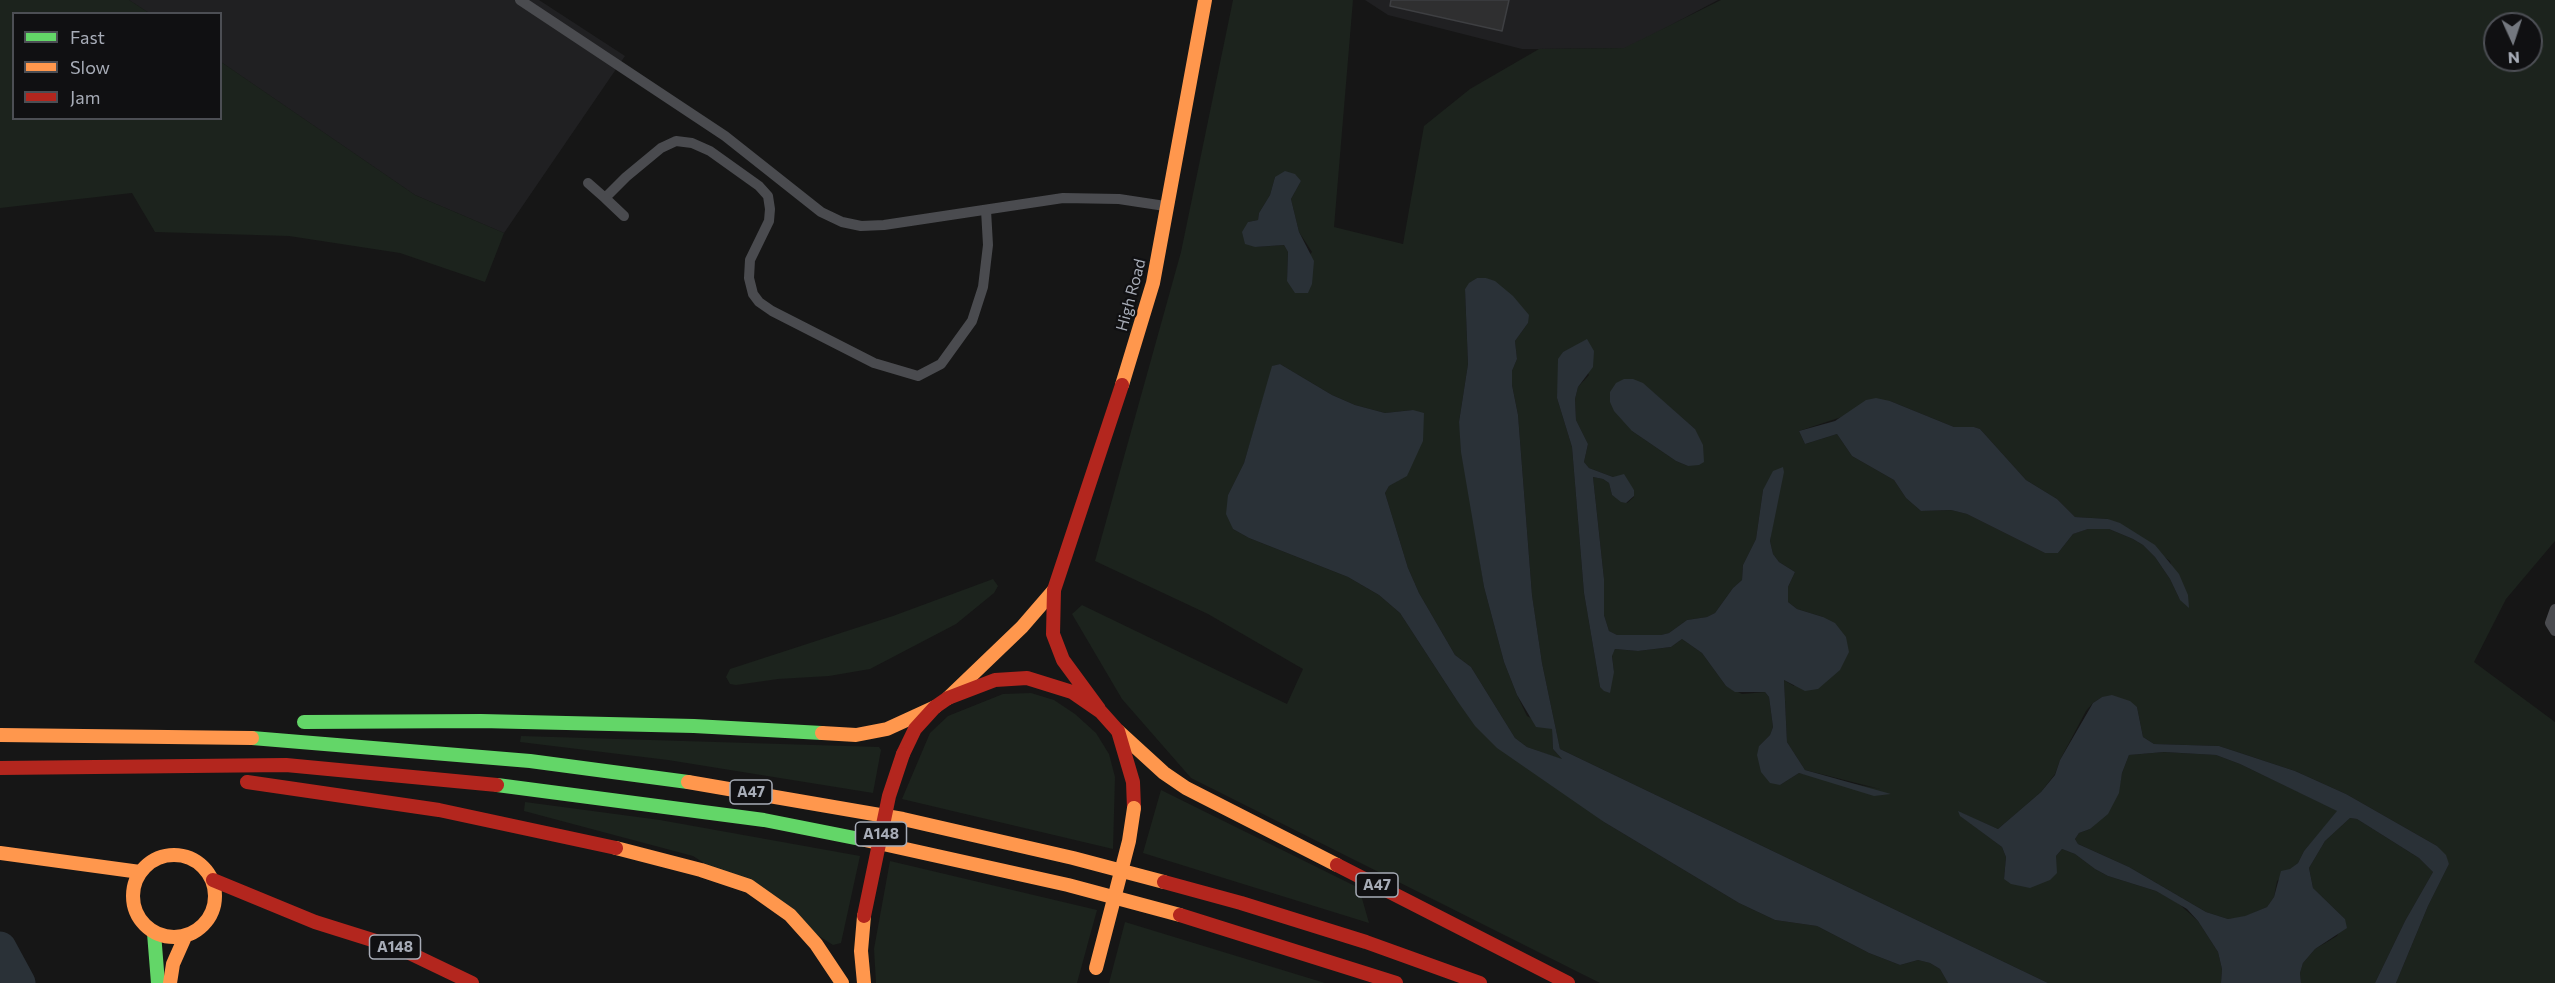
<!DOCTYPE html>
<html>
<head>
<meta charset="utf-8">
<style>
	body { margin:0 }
	#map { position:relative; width:2555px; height:983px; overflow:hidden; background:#161616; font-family:Commissioner,sans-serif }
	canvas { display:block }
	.legend { position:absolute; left:12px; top:12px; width:210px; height:108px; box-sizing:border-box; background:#101012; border:2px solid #4c4e54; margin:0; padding:8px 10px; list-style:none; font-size:18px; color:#a7acb7 }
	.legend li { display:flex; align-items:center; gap:12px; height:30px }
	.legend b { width:30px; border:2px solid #4c4e54 }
	.north { position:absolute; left:2483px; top:12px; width:60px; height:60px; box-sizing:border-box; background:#101012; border:2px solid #4c4e54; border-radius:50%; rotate:177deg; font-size:16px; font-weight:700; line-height:24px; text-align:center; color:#a7acb7 }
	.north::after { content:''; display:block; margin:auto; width:21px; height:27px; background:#74787f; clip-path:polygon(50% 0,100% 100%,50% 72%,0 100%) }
</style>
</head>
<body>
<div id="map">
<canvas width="2555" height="983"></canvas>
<ul class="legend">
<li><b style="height:8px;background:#63d668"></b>Fast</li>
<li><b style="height:8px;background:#ff974d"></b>Slow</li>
<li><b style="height:8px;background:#b3261e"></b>Jam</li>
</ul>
<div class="north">N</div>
</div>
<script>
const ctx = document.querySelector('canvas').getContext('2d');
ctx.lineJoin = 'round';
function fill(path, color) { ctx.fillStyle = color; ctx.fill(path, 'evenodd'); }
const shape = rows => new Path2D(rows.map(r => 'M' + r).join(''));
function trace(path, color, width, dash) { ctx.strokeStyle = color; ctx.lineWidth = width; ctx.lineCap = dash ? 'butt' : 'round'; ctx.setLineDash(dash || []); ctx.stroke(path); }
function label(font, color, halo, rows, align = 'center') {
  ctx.font = font + ' Commissioner,sans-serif'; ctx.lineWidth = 4.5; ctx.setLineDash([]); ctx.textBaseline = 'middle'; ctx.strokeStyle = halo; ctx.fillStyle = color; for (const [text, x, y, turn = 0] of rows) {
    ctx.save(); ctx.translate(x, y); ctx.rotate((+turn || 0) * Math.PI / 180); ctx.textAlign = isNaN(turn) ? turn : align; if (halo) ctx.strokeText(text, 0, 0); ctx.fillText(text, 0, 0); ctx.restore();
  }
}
fill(shape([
	[129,0,539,0,625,56,504,233,415,195,221,62,220,14,149,13],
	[1365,0,1718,0,1628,48,1539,49,1522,49,1388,15]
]), '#202022');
fill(shape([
	[0,0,129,0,149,13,14,14,14,118,220,118,221,62,415,195,504,233,485,282,400,253,289,236,155,232,132,193,0,208],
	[1233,0,1353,0,1334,227,1403,244,1424,126,1470,89,1539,49,1624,48,1721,0,2555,0,2555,541,2506,599,2474,662,2555,722,2555,983,2396,983,2428,906,2449,864,2437,846,2346,794,2295,771,2219,746,2154,744,2143,737,2137,707,2102,697,2093,703,2086,711,2060,760,2055,774,2041,792,2012,817,1998,829,1959,812,1961,816,2002,847,2006,857,2004,879,2056,856,2062,849,2075,854,2095,869,2108,876,2156,891,2178,903,2198,921,2218,952,2222,969,2221,983,2048,983,1560,749,1542,663,1532,595,1518,415,1512,385,1512,371,1517,359,1515,341,1528,323,1486,278,1477,278,1470,283,1465,289,1468,364,1459,422,1484,587,1504,662,1517,695,1527,716,1552,729,1553,749,1563,760,1527,747,1515,738,1471,667,1455,655,1419,593,1408,568,1385,493,1389,486,1407,475,1413,410,1385,413,1355,405,1332,395,1280,364,1273,366,1244,463,1228,495,1233,529,1249,538,1348,577,1379,595,1400,613,1456,699,1604,822,1739,903,1775,920,1817,926,1869,953,1900,965,1918,960,1930,963,1940,969,1948,983,1600,983,1191,778,1122,699,1072,614,1082,605,1287,704,1303,669,1208,614,1095,561,1181,252],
	[2495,24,2531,24,2531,60,2495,60],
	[1275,177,1301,181,1291,199,1299,232,1312,252,1287,281,1288,252,1284,245,1255,247,1248,222,1258,220,1259,213,1270,195],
	[1571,350,1589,375,1578,387,1575,399,1576,420,1588,444,1584,462,1589,468,1613,477,1634,490,1634,497,1627,503,1612,495,1609,483,1603,479,1593,477,1604,579,1604,615,1609,631,1617,635,1661,635,1669,633,1687,620,1707,617,1715,613,1733,588,1742,580,1743,565,1756,539,1763,490,1773,522,1770,541,1773,554,1779,562,1795,572,1788,587,1788,602,1797,609,1823,617,1794,686,1784,680,1787,742,1805,770,1880,789,1799,773,1780,785,1759,746,1770,735,1773,727,1769,697,1765,692,1742,694,1726,686,1702,653,1682,639,1671,647,1638,651,1615,649,1612,655,1614,672,1600,687,1584,593,1572,447,1557,398,1563,352],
	[1642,383,1695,429,1688,466,1676,461,1632,431],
	[1890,401,1954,427,1974,427,1980,429,2026,480,2057,499,2075,517,2108,519,2170,561,2180,600,2170,579,2155,557,2143,545,2133,539,2109,529,2088,529,2073,534,2058,553,2045,553,1967,514,1951,510,1921,511,1906,498,1894,480,1852,456,1837,434,1805,444,1799,431],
	[993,579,998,586,994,593,956,624,870,669,829,676,778,679,736,685,730,684,726,677,730,669,893,616],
	[1031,693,1054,700,1075,714,1096,733,1109,754,1115,777,1113,849,902,799,930,733,948,716,1003,694],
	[521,736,879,747,881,750,873,793,668,760,520,742],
	[2164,752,2216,755,2240,764,2338,811,2304,851,2298,863,2277,881,2274,897,2267,907,2244,917,2228,919,2206,912,2129,867,2078,844,2075,839,2079,833,2090,829,2118,793,2122,773,2129,755],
	[1161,790,1359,888,1369,923,1143,853],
	[525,802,660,820,860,856,841,943,833,945,693,856,524,811],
	[2350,818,2357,819,2419,858,2433,872,2405,921,2375,983,2301,983,2300,973,2303,963,2315,949,2337,936,2345,919,2313,888,2309,868,2325,841],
	[890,861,1097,910,1077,983,876,983,874,949],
	[1125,922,1325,983,1109,983]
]), '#1c231d');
fill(shape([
	[1285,171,1295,174,1301,181,1291,199,1299,232,1314,261,1312,284,1308,293,1295,293,1287,281,1288,252,1284,245,1255,247,1245,244,1242,232,1248,222,1258,220,1259,213,1270,195,1275,177],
	[1477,278,1486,278,1495,281,1513,296,1529,315,1528,323,1515,341,1517,359,1512,371,1512,385,1518,415,1532,595,1542,663,1560,749,2048,983,1948,983,1940,969,1930,963,1918,960,1900,965,1869,953,1817,926,1775,920,1739,903,1604,822,1497,748,1475,726,1456,699,1400,613,1379,595,1348,577,1249,538,1233,529,1226,514,1228,495,1244,463,1272,366,1280,364,1332,395,1355,405,1385,413,1413,410,1424,413,1423,441,1407,476,1389,486,1385,493,1408,568,1419,593,1455,655,1471,667,1515,738,1527,747,1562,759,1553,749,1552,729,1536,727,1517,695,1504,662,1484,587,1461,452,1459,422,1468,364,1465,289,1469,283],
	[1587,339,1594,351,1593,367,1578,387,1575,399,1576,420,1588,444,1584,462,1589,468,1613,477,1624,474,1634,490,1634,496,1626,503,1621,502,1612,495,1609,483,1603,479,1593,477,1604,579,1604,615,1609,631,1617,635,1661,635,1669,633,1687,620,1707,617,1715,613,1733,588,1742,580,1743,565,1756,539,1763,490,1773,471,1783,467,1784,472,1770,541,1773,554,1779,562,1795,572,1788,587,1788,602,1797,609,1823,617,1835,623,1846,637,1849,652,1840,670,1818,689,1805,691,1784,680,1787,742,1805,770,1891,794,1874,796,1799,773,1780,785,1770,783,1761,772,1757,755,1759,746,1770,735,1773,727,1769,697,1765,692,1735,692,1726,686,1702,653,1682,639,1671,647,1638,651,1615,649,1612,656,1614,672,1610,693,1604,691,1600,687,1584,593,1572,447,1557,398,1558,359,1563,352],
	[1624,379,1633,379,1643,383,1695,429,1703,445,1704,462,1699,465,1688,466,1676,461,1632,431,1614,411,1610,402,1610,392,1616,383],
	[1876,398,1890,401,1954,427,1974,427,1980,429,2026,480,2057,499,2075,517,2108,519,2120,523,2155,545,2179,574,2188,595,2189,608,2180,600,2170,579,2155,557,2143,545,2133,539,2109,529,2088,529,2073,534,2058,553,2045,553,1967,514,1951,510,1921,511,1906,498,1894,480,1852,456,1837,434,1805,444,1799,431,1835,421,1866,400],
	[2112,695,2130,701,2137,707,2143,737,2154,744,2219,746,2295,771,2346,794,2437,846,2446,855,2449,864,2428,906,2396,983,2375,983,2405,921,2433,872,2419,858,2357,819,2350,818,2325,841,2309,868,2313,888,2345,919,2347,928,2315,949,2303,963,2300,973,2301,983,2221,983,2222,969,2218,952,2198,921,2187,909,2156,891,2108,876,2095,869,2075,854,2062,849,2056,856,2057,873,2050,880,2030,888,2011,884,2004,879,2006,857,2002,847,1960,816,1958,811,1998,829,2041,792,2055,775,2060,760,2093,703,2102,697],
	[2164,752,2216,755,2240,764,2337,811,2304,851,2298,863,2290,869,2281,871,2274,897,2267,907,2245,916,2228,919,2206,912,2129,867,2078,844,2075,839,2079,833,2090,829,2108,814,2119,793,2122,773,2129,755]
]), '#2a3137');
trace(shape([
	[0,948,19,983]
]), '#2a3137', 33);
const building = shape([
	[1391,0,1509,0,1502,31,1390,6,1391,0]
]);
fill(building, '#2f2f30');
trace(building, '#3e3f42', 1.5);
trace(shape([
	[520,0,725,136,821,212,842,222,861,226,884,225,1063,198,1119,199,1165,206],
	[588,183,605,198,626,177,661,148,676,141,692,143,710,151,759,186,768,196,770,209,769,221,750,260,749,278,753,294,759,302,772,311,874,363,918,376,941,364,972,321,983,287,988,245,986,210],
	[605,198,624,216],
	[2555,609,2550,623,2555,631]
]), '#4a4b4f', 10);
trace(shape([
	[304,722,481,721,694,726,822,733],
	[252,738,530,761,688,782],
	[497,785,764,820,865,840],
	[154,933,158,983]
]), '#63d668', 14);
trace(shape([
	[1122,385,1153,283,1205,0],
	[948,698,1022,627,1054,590],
	[1118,731,1164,773,1186,788,1337,865],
	[822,733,856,735,887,729,935,707],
	[0,735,252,738],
	[688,782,903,819,1073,858,1164,882],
	[865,840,1068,885,1180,915],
	[616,848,701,870,749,886,790,915,816,944,842,983],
	[0,853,140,872],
	'133 896a41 41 0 1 1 82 0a41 41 0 1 1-82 0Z',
	[864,916,861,951,864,983],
	[170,983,173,964,185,937]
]), '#ff974d', 14);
trace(shape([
	[1099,709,1063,660,1053,634,1054,590,1122,385],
	[903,754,915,729,935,707,948,698,995,680,1027,678,1072,692,1101,712,1118,731,1133,782,1134,808],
	[0,768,286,765,497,785],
	[247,782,439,810,616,848],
	[1337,865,1568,983],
	[213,880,315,922,401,949,472,983],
	[1164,882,1241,903,1366,942,1480,983],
	[1180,915,1396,983]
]), '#b3261e', 14);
trace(shape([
	[1096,968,1129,841,1134,808]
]), '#ff974d', 14);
trace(shape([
	[864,916,889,796,903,754]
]), '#b3261e', 14);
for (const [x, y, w] of [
	[751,792,42],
	[881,834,51],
	[1377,885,42],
	[395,947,51]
]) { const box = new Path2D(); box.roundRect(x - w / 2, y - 12, w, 24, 4.5); ctx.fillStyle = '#101012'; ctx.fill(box); trace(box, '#a7acb7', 1.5); }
label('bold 15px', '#a7acb7', null, [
	["A47",751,792],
	["A148",881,834],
	["A47",1377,885],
	["A148",395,947]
]);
label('16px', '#a7acb7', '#101012', [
	["High Road",1131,295,-75]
]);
</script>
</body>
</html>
